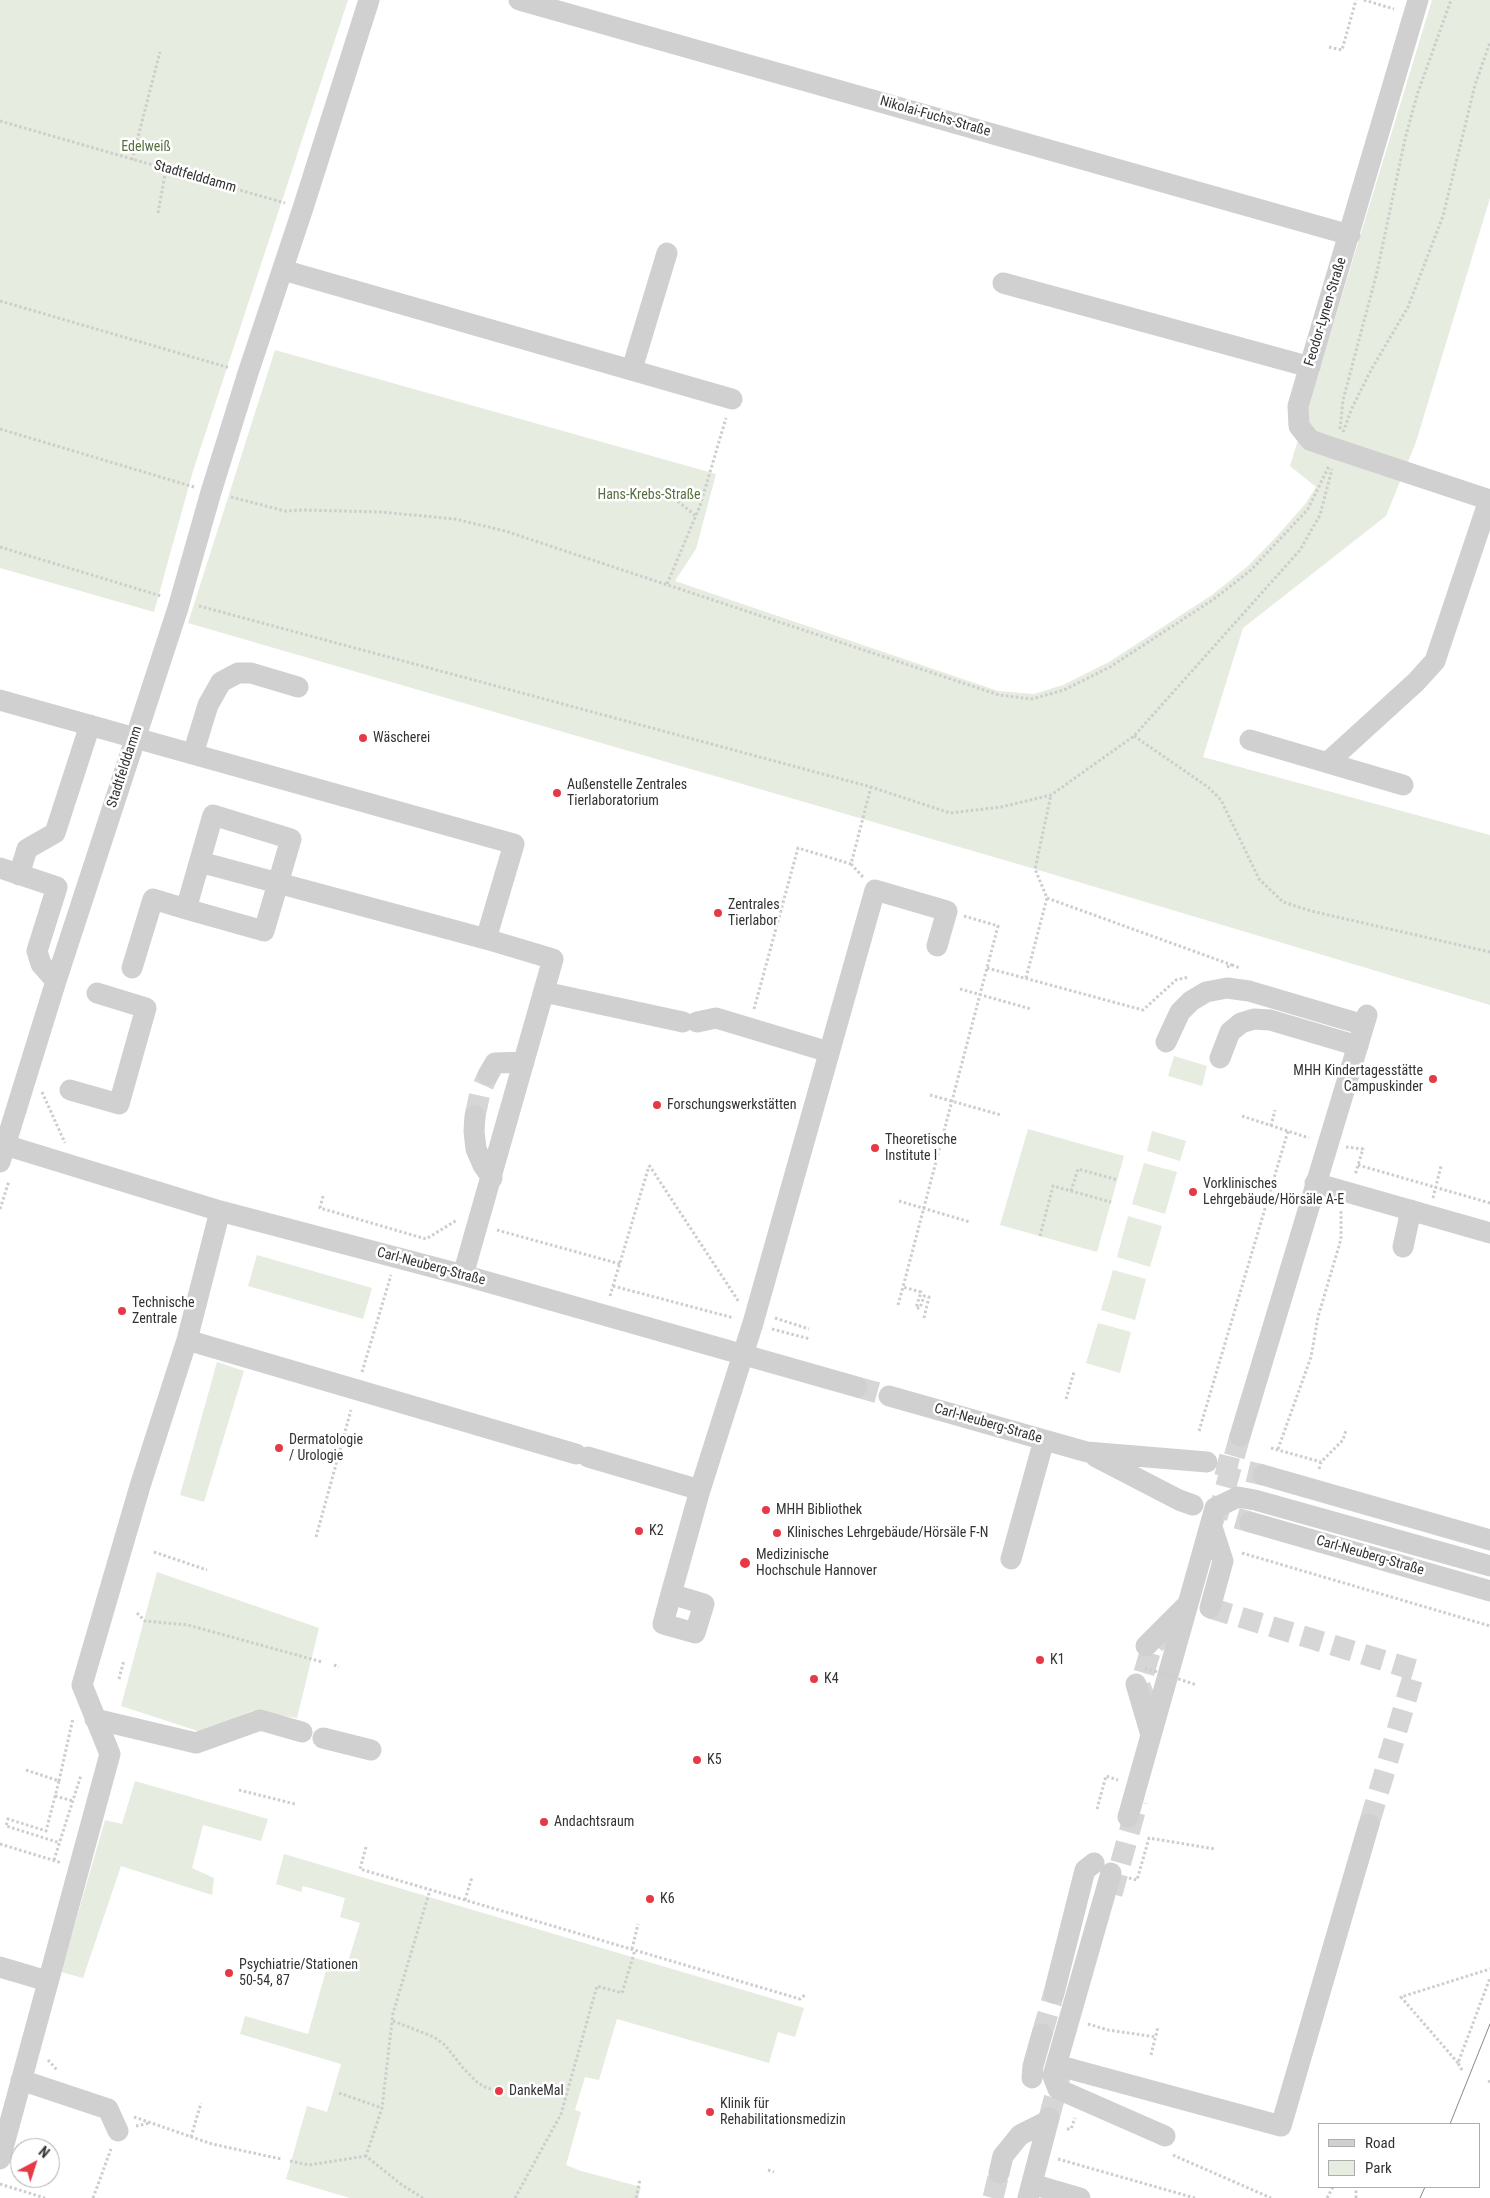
<!DOCTYPE html>
<html>
<head>
<meta charset="utf-8">
<style>
	body { margin:0 }
	#map { position:relative; width:1490px; height:2198px; overflow:hidden; background:#fff; font-family:"Roboto Condensed",sans-serif }
	canvas { display:block }
	.legend { position:absolute; left:1318px; top:2123px; width:162px; height:65px; box-sizing:border-box; background:#fff; border:1px solid #adadad; margin:0; padding:6px 9px; list-style:none; font-size:15px; color:#333 }
	.legend li { display:flex; align-items:center; gap:10px; height:25px }
	.legend b { width:25px; border:1px solid #adadad }
	.north { position:absolute; left:10px; top:2138px; width:50px; height:50px; box-sizing:border-box; background:#fff; border:1px solid #adadad; border-radius:50%; rotate:40deg; font-size:14px; font-weight:700; line-height:20px; text-align:center; color:#333 }
	.north::after { content:''; display:block; margin:auto; width:18px; height:22px; background:#e63946; clip-path:polygon(50% 0,100% 100%,50% 72%,0 100%) }
</style>
</head>
<body>
<div id="map">
<canvas width="1490" height="2198"></canvas>
<ul class="legend">
<li><b style="height:6px;background:#d0d0d0"></b>Road</li>
<li><b style="height:14px;background:#e6ecdf"></b>Park</li>
</ul>
<div class="north">N</div>
</div>
<script>
const ctx = document.querySelector('canvas').getContext('2d');
ctx.lineJoin = 'round';
function fill(path, color) { ctx.fillStyle = color; ctx.fill(path, 'evenodd'); }
const shape = rows => new Path2D(rows.map(r => 'M' + r).join(''));
function trace(path, color, width, dash) { ctx.strokeStyle = color; ctx.lineWidth = width; ctx.lineCap = dash ? 'butt' : 'round'; ctx.setLineDash(dash || []); ctx.stroke(path); }
function label(font, color, halo, rows, align = 'center') {
  ctx.font = font + ' "Roboto Condensed",sans-serif'; ctx.lineWidth = 5; ctx.setLineDash([]); ctx.textBaseline = 'middle'; ctx.strokeStyle = halo; ctx.fillStyle = color; for (const [text, x, y, turn = 0] of rows) {
    ctx.save(); ctx.translate(x, y); ctx.rotate((+turn || 0) * Math.PI / 180); ctx.textAlign = isNaN(turn) ? turn : align; if (halo) ctx.strokeText(text, 0, 0); ctx.fillText(text, 0, 0); ctx.restore();
  }
}
fill(shape([
	[0,0,348,0,193,471,154,612,0,568],
	[1432,0,1490,0,1490,198,1416,442,1386,516,1243,628,1203,757,1490,835,1490,1005,1035,869,188,623,275,350,716,474,696,549,675,581,998,691,1034,694,1063,685,1109,662,1212,595,1248,566,1277,536,1306,503,1316,487,1290,466],
	[1174,1056,1207,1066,1202,1086,1168,1076],
	[1028,1129,1124,1156,1097,1252,1000,1225],
	[1152,1131,1186,1141,1180,1161,1147,1151],
	[1144,1163,1177,1172,1165,1214,1132,1204],
	[1128,1216,1162,1226,1150,1267,1117,1257],
	[257,1255,372,1288,363,1319,248,1286],
	[1113,1270,1146,1279,1135,1320,1101,1310],
	[1098,1323,1131,1332,1120,1373,1086,1363],
	[217,1362,244,1371,204,1502,180,1495],
	[157,1572,319,1628,297,1718,252,1711,201,1732,121,1706],
	[135,1781,268,1819,261,1841,203,1825,192,1868,214,1878,212,1895,121,1866,83,1978,61,1972,105,1820,122,1824],
	[284,1854,804,2008,795,2037,778,2032,769,2063,617,2019,599,2080,585,2077,575,2110,581,2112,566,2165,581,2171,641,2187,638,2198,350,2198,286,2179,307,2106,327,2112,341,2064,240,2034,245,2016,308,2034,329,1960,347,1965,360,1923,340,1917,345,1898,303,1886,301,1892,276,1884]
]), '#e6ecdf');
trace(shape([
	[475,1116,480,1093,488,1075],
	[857,1387,889,1396],
	[1217,1464,1263,1475],
	[1206,1509,1250,1522],
	[1217,1518,1240,1436],
	[1210,1608,1415,1670,1369,1824],
	[1147,1703,1140,1686,1152,1646,1164,1635],
	[1112,1894,1138,1801],
	[1042,2034,1054,1993],
	[1049,2118,1061,2073],
	[993,2198,999,2173]
]), '#d6d6d6', 21, [21, 11]);
trace(shape([
	[1364,0,1394,9],
	[1329,47,1342,50,1356,0],
	[0,121,285,203],
	[132,160,160,52],
	[158,213,166,169],
	[0,301,230,368],
	[0,429,194,487],
	[1340,429,1343,400,1377,272,1405,139,1417,95,1451,0],
	[1343,432,1352,408,1371,370,1408,307,1443,216,1475,85,1490,42],
	[670,495,696,516],
	[231,497,285,511,303,510,381,512,455,519,505,531,999,695,1032,699,1064,690,1110,667,1214,599,1251,570,1308,509,1329,466],
	[0,547,161,596],
	[667,584,700,506,726,418],
	[199,606,871,787,950,813,1001,807,1051,795,1134,736,1300,550,1320,515,1332,469],
	[1134,736,1208,787,1221,800,1259,879,1283,902,1311,911,1490,952],
	[851,864,863,877],
	[1047,898,1232,965],
	[1227,967,1232,965,1240,968],
	[987,968,1143,1010,1176,980,1189,977],
	[1026,978,1047,898,1035,869,1051,795],
	[754,1009,798,848,851,864,871,787],
	[42,1092,65,1143],
	[1242,1116,1309,1138],
	[1271,1126,1275,1110],
	[1346,1147,1363,1149,1355,1175],
	[649,1165,739,1302],
	[1358,1165,1490,1203],
	[1071,1191,1078,1169,1118,1180],
	[323,1196,320,1208,426,1239,457,1220],
	[1433,1198,1441,1166],
	[0,1209,9,1181],
	[497,1230,620,1264],
	[1040,1236,1053,1186,1111,1202],
	[613,1286,734,1318],
	[610,1296,649,1166],
	[898,1305,903,1287],
	[775,1318,809,1329],
	[924,1318,929,1297,924,1296,920,1308,916,1308,921,1292,903,1287,998,926,964,916],
	[772,1329,810,1339],
	[362,1372,391,1275],
	[1066,1399,1074,1372],
	[1199,1431,1288,1131],
	[1271,1448,1321,1462],
	[1278,1449,1311,1357,1318,1317,1341,1239,1341,1210],
	[1319,1469,1321,1462,1343,1440,1346,1430],
	[316,1537,351,1410],
	[154,1552,207,1570],
	[1242,1553,1490,1626],
	[137,1613,145,1621,188,1625,322,1662],
	[334,1665,339,1667],
	[119,1679,124,1660],
	[26,1770,59,1781,46,1831,8,1819,6,1826,60,1843],
	[59,1781,73,1718],
	[239,1790,295,1804],
	[55,1796,73,1801],
	[1097,1809,1106,1776,1118,1780],
	[0,1844,62,1863],
	[366,1847,360,1869,800,1999,806,1994],
	[54,1860,81,1775],
	[1129,1878,1137,1880,1149,1838,1215,1849],
	[465,1900,472,1877],
	[632,1949,638,1924],
	[393,2021,434,2037,445,2045,463,2068,478,2083,487,2088,499,2091],
	[1088,2024,1108,2030,1156,2037],
	[1151,2055,1158,2027],
	[48,2060,57,2070],
	[1458,2063,1401,1997,1490,1969],
	[1462,2070,1458,2063,1490,1978],
	[1488,2081,1490,2082],
	[339,2093,382,2108],
	[134,2117,212,2144,281,2159],
	[136,2126,150,2123],
	[1067,2129,1071,2129,1075,2118],
	[191,2137,201,2103],
	[1173,2155,1271,2198],
	[1058,2159,1195,2198],
	[290,2161,309,2165,366,2156],
	[768,2170,774,2172],
	[0,2184,45,2198],
	[93,2198,111,2149],
	[423,2198,402,2185,366,2156,382,2108,393,2013,430,1890],
	[515,2198,561,2114,597,1986,622,1993,635,1950],
	[636,2198,640,2179],
	[1327,2198,1333,2187],
	[1356,2198,1356,2187]
]), '#cdcdcd', 3, [2.5, 2.5]);
trace(shape([
	[519,0,1350,235],
	[1418,0,1298,406,1299,426,1310,440,1327,446,1490,500],
	[283,270,732,399],
	[1003,283,1310,367],
	[632,369,667,253],
	[0,700,514,844,486,939,553,959,463,1275],
	[1250,740,1403,785],
	[193,754,208,705,221,682,238,673,251,673,298,687],
	[1327,763,1416,682,1435,661,1489,500],
	[200,862,486,939],
	[0,868,57,887,37,951,41,964,56,981],
	[19,875,27,849,55,833,90,725],
	[132,968,153,899,186,909,264,931,291,839,213,815,186,909],
	[544,992,683,1022],
	[697,1022,716,1018,829,1052],
	[1166,1042,1180,1012,1191,1001,1206,992,1227,988,1249,991,1364,1025],
	[1220,1058,1230,1032,1241,1023,1254,1019,1270,1020,1358,1046],
	[488,1075,495,1063,524,1062],
	[70,1090,119,1104,146,1008,97,993],
	[475,1116,474,1131,476,1149,483,1165,492,1178],
	[5,1145,220,1211,463,1275,857,1387],
	[0,1162,56,981,178,608,211,492,248,373,303,208,369,0],
	[1315,1183,1490,1233],
	[1403,1247,1411,1210],
	[187,1340,576,1454],
	[889,1396,1087,1452,1207,1462],
	[1240,1436,1367,1015],
	[588,1457,700,1490],
	[1096,1457,1179,1500,1193,1505],
	[1263,1475,1490,1540],
	[1250,1522,1490,1591],
	[1011,1559,1044,1440],
	[671,1594,704,1604,695,1633,663,1624,671,1594,700,1490,753,1323,875,890,947,911,937,946],
	[1210,1608,1223,1561,1211,1524],
	[1146,1646,1187,1605],
	[1136,1684,1151,1735],
	[95,1719,196,1743,260,1720,302,1732],
	[323,1738,371,1750],
	[1128,1817,1215,1508,1238,1497,1255,1500,1490,1566],
	[1111,1873,1053,2076,1058,2089,1165,2136],
	[0,1967,47,1981],
	[1054,1993,1085,1870,1094,1863],
	[1056,2065,1281,2126,1369,1824],
	[1032,2078,1033,2066,1042,2034],
	[21,2080,108,2109,118,2131],
	[0,2159,110,1754,82,1685,140,1486,187,1340,220,1211],
	[999,2173,1003,2156,1020,2135,1048,2121],
	[1032,2184,1080,2198],
	[1028,2198,1049,2118]
]), '#d0d0d0', 21);
trace(shape([
	[1450,2124,1490,2024],
	[1420,2198,1425,2187]
]), '#888', 1);
trace(shape([
	[960,989,1031,1009],
	[930,1095,1001,1115],
	[899,1201,970,1222],
	[1145,1668,1197,1685]
]), '#cdcdcd', 3, [2.5, 2.5]);
for (const [x, y, r, color] of [
	[363,738,5,"#e63946"],
	[557,793,5,"#e63946"],
	[718,913,5,"#e63946"],
	[1433,1079,5,"#e63946"],
	[657,1105,5,"#e63946"],
	[875,1148,5,"#e63946"],
	[1193,1192,5,"#e63946"],
	[122,1311,5,"#e63946"],
	[279,1448,5,"#e63946"],
	[766,1510,5,"#e63946"],
	[639,1531,5,"#e63946"],
	[777,1533,5,"#e63946"],
	[745,1563,6,"#e63946"],
	[1040,1660,5,"#e63946"],
	[814,1679,5,"#e63946"],
	[697,1760,5,"#e63946"],
	[544,1822,5,"#e63946"],
	[650,1899,5,"#e63946"],
	[229,1973,5,"#e63946"],
	[499,2091,5,"#e63946"],
	[710,2112,5,"#e63946"]
]) { const dot = new Path2D(); dot.arc(x, y, r, 0, 2 * Math.PI); ctx.fillStyle = color; ctx.fill(dot); trace(dot, '#fff', 2); }
label('14px', '#333', '#fff', [
	["Nikolai-Fuchs-Straße",935,117,16],
	["Stadtfelddamm",195,177,16],
	["Feodor-Lynen-Straße",1326,312,-73],
	["Stadtfelddamm",125,767,-72],
	["Carl-Neuberg-Straße",431,1267,15],
	["Carl-Neuberg-Straße",988,1424,16],
	["Carl-Neuberg-Straße",1370,1556,16]
]);
label('14px', '#56703f', '#fff', [
	["Edelweiß",146,147],
	["Hans-Krebs-Straße",649,495]
]);
label('14px', '#333', '#fff', [
	["Wäscherei",373,738],
	["Außenstelle Zentrales",567,785],
	["Tierlaboratorium",567,801],
	["Zentrales",728,905],
	["Tierlabor",728,921],
	["MHH Kindertagesstätte",1423,1071,"right"],
	["Campuskinder",1423,1087,"right"],
	["Forschungswerkstätten",667,1105],
	["Theoretische",885,1140],
	["Institute I",885,1156],
	["Vorklinisches",1203,1184],
	["Lehrgebäude/Hörsäle A-E",1203,1200],
	["Technische",132,1303],
	["Zentrale",132,1319],
	["Dermatologie",289,1440],
	["/ Urologie",289,1456],
	["MHH Bibliothek",776,1510],
	["K2",649,1531],
	["Klinisches Lehrgebäude/Hörsäle F-N",787,1533],
	["Medizinische",756,1555],
	["Hochschule Hannover",756,1571],
	["K1",1050,1660],
	["K4",824,1679],
	["K5",707,1760],
	["Andachtsraum",554,1822],
	["K6",660,1899],
	["Psychiatrie/Stationen",239,1965],
	["50-54, 87",239,1981],
	["DankeMal",509,2091],
	["Klinik für",720,2104],
	["Rehabilitationsmedizin",720,2120]
], 'left');
</script>
</body>
</html>
